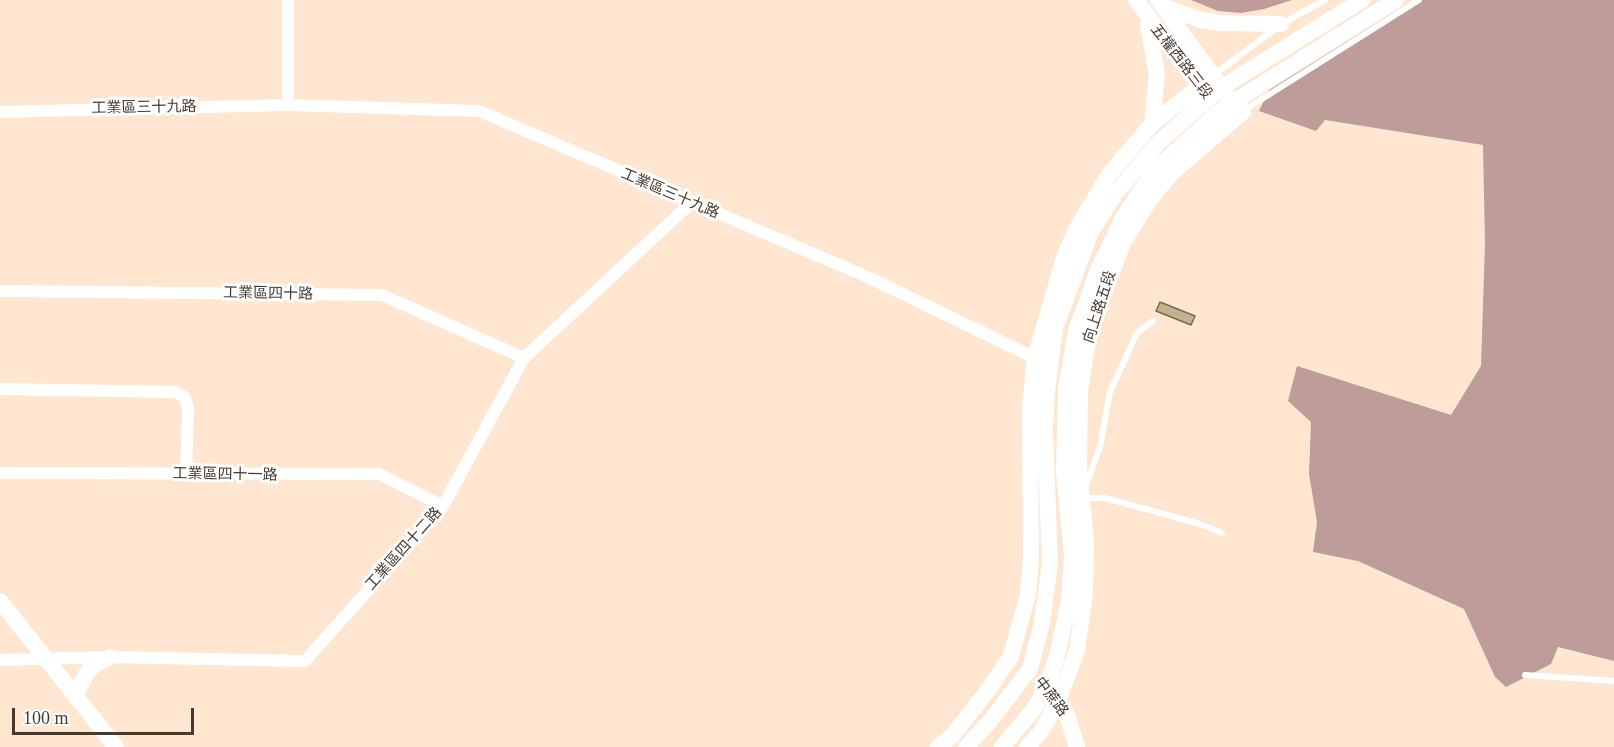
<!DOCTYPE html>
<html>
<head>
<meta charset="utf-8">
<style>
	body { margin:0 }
	#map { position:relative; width:1614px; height:747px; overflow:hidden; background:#fee6d0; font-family:"Times New Roman",serif }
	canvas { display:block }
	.scale { position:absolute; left:12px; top:708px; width:182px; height:27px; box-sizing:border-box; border:3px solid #463a2f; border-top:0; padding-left:8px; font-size:18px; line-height:21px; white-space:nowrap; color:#463a2f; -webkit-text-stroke:4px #fff; paint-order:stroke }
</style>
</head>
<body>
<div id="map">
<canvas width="1614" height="747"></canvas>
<div class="scale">100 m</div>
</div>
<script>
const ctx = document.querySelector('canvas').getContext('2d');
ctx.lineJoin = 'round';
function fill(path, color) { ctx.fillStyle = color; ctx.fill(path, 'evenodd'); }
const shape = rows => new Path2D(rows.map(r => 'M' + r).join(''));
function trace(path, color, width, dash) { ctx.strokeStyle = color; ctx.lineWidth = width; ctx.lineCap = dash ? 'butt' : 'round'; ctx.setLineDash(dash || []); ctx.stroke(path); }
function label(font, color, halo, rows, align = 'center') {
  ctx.font = font + ' "Times New Roman","Noto Sans TC",serif'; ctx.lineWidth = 6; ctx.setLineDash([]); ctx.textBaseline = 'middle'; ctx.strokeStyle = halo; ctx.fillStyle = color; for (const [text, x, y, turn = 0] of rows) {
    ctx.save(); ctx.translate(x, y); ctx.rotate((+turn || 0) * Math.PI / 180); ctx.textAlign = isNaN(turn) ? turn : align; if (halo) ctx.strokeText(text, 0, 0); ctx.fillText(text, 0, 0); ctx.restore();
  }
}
fill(shape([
	[1191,0,1292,0,1264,9,1241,13,1218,11],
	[1414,0,1614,0,1614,661,1558,647,1551,664,1506,687,1495,677,1464,609,1358,561,1313,552,1317,522,1309,474,1311,422,1288,401,1297,366,1451,415,1481,366,1485,243,1483,145,1325,120,1316,131,1259,111,1269,90]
]), '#be9c99');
const building = shape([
	[1160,302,1195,316,1191,325,1156,311,1160,302]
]);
fill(building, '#c1b290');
trace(building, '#796b4b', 1.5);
trace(shape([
	[1283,23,1325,0],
	[1214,75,1275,29],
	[1243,111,1419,0],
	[1086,486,1100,447,1110,392,1137,333,1153,321],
	[1083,498,1105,498,1200,524,1222,533],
	[1525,675,1614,681]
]), '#fff', 6);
trace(shape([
	[288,105,479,111,870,278,1035,358],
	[0,112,288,105,288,0],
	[0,291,382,295,524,358],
	[0,389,176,392,184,397,188,407,186,474],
	[0,473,379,474,443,506],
	[0,660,110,657,305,661,443,506,524,358,691,203]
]), '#fff', 12);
trace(shape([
	[1136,0,1205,93],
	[1161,5,1200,20,1220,23,1281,24],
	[1148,24,1157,75,1152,124],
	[0,601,116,747],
	[76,694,88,671,96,664,110,657],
	[1052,694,1067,715,1077,747],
	[938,747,952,736,989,689,1011,656,1028,595,1031,560,1030,408,1035,358,1064,258,1077,228,1108,176,1152,124,1213,76],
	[966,747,991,720,1030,669,1042,623,1050,563,1045,428,1047,391,1055,328,1091,232,1115,194,1158,143,1221,88,1362,0],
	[1002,747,1034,709,1046,688,1057,656,1069,601,1072,555,1064,472,1066,389,1076,331,1099,268,1123,218,1154,171,1221,110,1396,0],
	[1027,747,1041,732,1058,701,1077,651,1085,594,1086,543,1079,466,1080,391,1089,334,1123,243,1150,199,1172,173,1243,112,1232,102,1158,0]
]), '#fff', 16);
label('15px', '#463a2f', '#fff', [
	["五權西路三段",1181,62,52],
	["工業區三十九路",144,108,-1],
	["工業區三十九路",670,194,23],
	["工業區四十路",268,294,1],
	["向上路五段",1100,307,-72],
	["工業區四十一路",225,475,1],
	["工業區四十二路",404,549,-48],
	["中蔗路",1051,697,53]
]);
</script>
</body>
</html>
